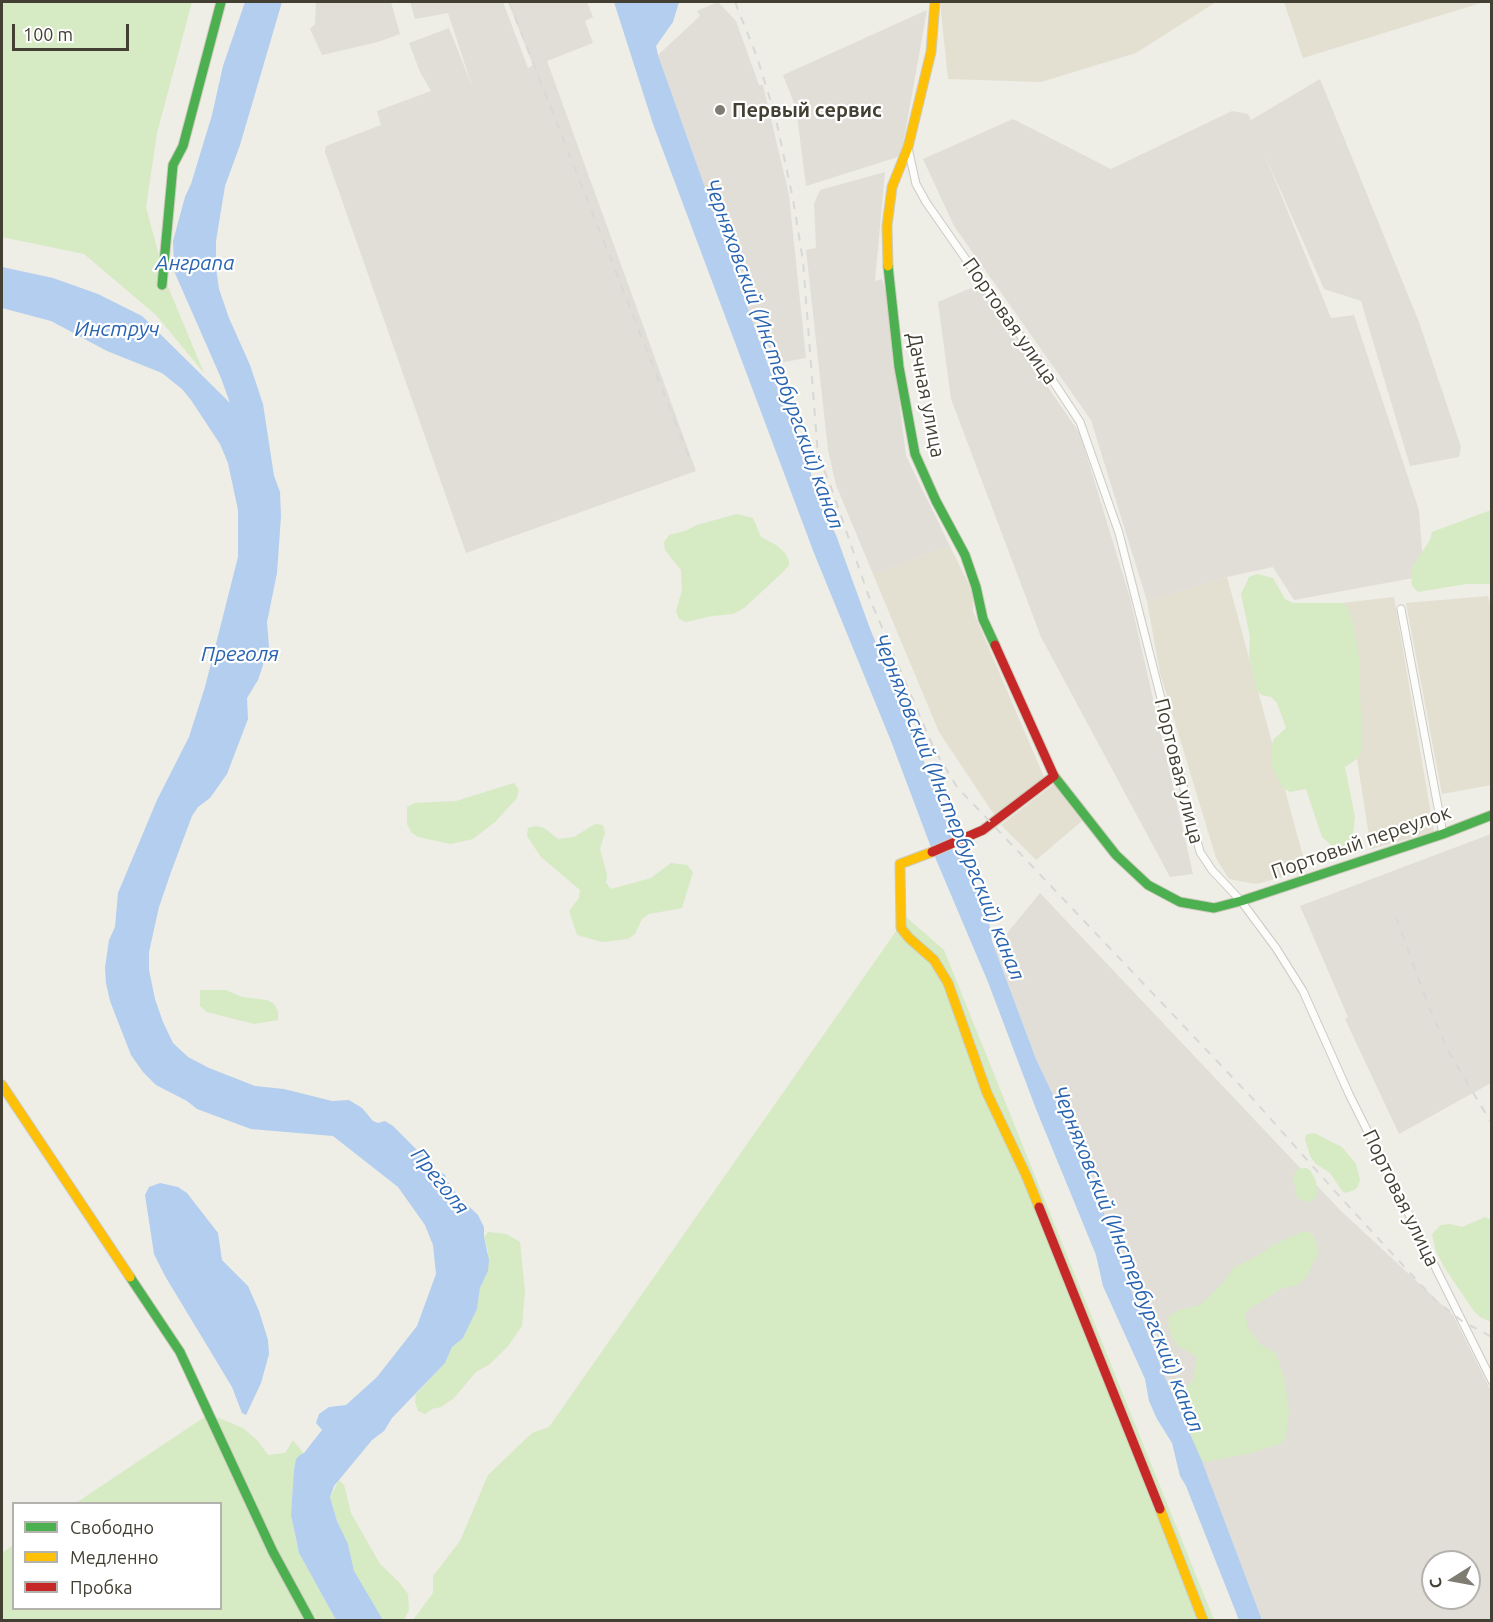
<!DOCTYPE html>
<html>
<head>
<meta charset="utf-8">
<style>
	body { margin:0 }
	#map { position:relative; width:1493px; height:1622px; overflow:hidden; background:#eeede6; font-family:Ubuntu,sans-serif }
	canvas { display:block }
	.frame { position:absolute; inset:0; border:3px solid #433f32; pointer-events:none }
	.legend { position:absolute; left:12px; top:1502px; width:210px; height:108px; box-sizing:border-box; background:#fff; border:2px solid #b4b2ad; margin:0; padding:8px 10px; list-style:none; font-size:18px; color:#433f32 }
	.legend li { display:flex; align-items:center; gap:12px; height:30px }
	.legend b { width:30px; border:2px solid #b4b2ad }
	.north { position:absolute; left:1421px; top:1550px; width:60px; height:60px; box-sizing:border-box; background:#fff; border:2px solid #b4b2ad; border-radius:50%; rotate:259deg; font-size:16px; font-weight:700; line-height:24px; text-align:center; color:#433f32 }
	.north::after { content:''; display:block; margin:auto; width:21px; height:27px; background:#7f7c71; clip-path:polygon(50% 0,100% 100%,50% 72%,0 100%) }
	.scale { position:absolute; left:12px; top:24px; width:117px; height:27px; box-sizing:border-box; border:3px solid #433f32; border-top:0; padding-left:8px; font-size:18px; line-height:21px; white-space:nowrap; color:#433f32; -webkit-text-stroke:4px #fff; paint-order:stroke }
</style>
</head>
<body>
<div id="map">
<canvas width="1493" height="1622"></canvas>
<div class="frame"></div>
<ul class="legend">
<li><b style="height:8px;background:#4caf50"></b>Свободно</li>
<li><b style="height:8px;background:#ffc107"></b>Медленно</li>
<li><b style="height:8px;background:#c62828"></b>Пробка</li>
</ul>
<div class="north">С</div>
<div class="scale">100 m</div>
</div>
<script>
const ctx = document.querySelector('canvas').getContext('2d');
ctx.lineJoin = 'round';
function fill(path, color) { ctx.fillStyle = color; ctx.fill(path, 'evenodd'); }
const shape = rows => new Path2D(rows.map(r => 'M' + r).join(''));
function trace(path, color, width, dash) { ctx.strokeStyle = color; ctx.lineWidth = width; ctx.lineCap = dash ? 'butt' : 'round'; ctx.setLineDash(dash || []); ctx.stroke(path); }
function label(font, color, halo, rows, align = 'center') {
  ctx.font = font + ' Ubuntu,sans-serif'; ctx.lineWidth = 4.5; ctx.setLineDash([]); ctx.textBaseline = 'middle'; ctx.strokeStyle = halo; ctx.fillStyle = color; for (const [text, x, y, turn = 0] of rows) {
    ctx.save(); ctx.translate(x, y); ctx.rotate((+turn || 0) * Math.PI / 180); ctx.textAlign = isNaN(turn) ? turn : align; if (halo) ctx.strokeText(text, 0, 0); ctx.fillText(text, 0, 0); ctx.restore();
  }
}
fill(shape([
	[940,2,1216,2,1136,53,1041,82,948,79],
	[1284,2,1484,2,1303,58],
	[950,546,973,593,973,611,1044,777,995,816,939,732,873,574],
	[1227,577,1307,871,1256,884,1229,879,1216,858,1160,673,1147,601],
	[1488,596,1492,610,1491,785,1442,794,1406,603],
	[1394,597,1434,832,1371,849,1333,604],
	[1054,784,1082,821,1036,860,1001,825]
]), '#e3e0d2');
fill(shape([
	[316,2,391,2,400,34,378,42,322,55,310,29,315,24],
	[410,2,503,2,528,68,533,65,508,2,587,2,593,17,585,21,593,43,547,61,696,471,466,553,325,152,326,146,381,125,377,111,431,91,420,72,409,43,449,28,473,89,448,13,415,19],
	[718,2,736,21,759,85,763,85,789,195,806,358,768,365,658,55,700,16,697,11],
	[927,10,901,156,806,186,796,108,783,75],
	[1320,79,1419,322,1461,447,1459,457,1410,466,1361,301,1324,289,1264,153,1331,318,1354,315,1419,510,1424,576,1294,600,1273,567,1227,577,1147,601,1091,420,954,226,923,159,1013,119,1111,169,1232,111,1248,114,1251,120],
	[885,172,875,281,882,279,886,292,906,456,950,546,873,574,836,485,828,450,806,250,816,248,814,204,820,190],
	[978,285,1080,434,1130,598,1193,874,1170,877,1041,637,951,399,938,302],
	[1491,834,1491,1083,1399,1134,1345,1019,1348,1017,1300,906],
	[1040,893,1340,1210,1453,1315,1491,1391,1491,1620,1262,1620,1202,1461,1164,1375,1120,1261,1093,1180,1061,1103,1054,1097,1036,1059,995,948],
	[1433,1562,1469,1562,1469,1598,1433,1598]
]), '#e1ded7');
fill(shape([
	[2,2,192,2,157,133,146,207,166,282,204,373,156,315,84,254,2,237],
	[1491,510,1491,584,1466,584,1418,592,1412,586,1411,569,1430,540,1432,532],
	[737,514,753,518,761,537,776,545,785,553,789,561,789,565,783,572,744,608,733,614,712,616,686,622,679,619,676,611,682,590,681,570,665,550,664,542,669,535,685,531,697,525],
	[1257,574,1273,578,1285,599,1293,603,1343,603,1348,609,1354,625,1359,659,1362,750,1358,758,1345,767,1355,817,1353,833,1349,842,1337,851,1322,837,1306,789,1290,792,1283,788,1271,765,1271,747,1274,739,1286,728,1277,703,1271,697,1262,695,1256,690,1249,655,1250,637,1241,594,1249,577],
	[514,783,519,790,517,798,495,822,473,839,451,844,418,837,411,832,407,824,407,807,415,803,456,801],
	[595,824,603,825,605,833,600,849,607,874,606,883,611,889,651,878,671,863,687,865,693,872,682,908,649,914,642,919,635,934,628,939,602,942,577,935,569,911,579,898,580,890,541,857,527,836,528,828,536,826,544,828,558,839,574,837],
	[906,917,944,950,1214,1620,413,1620,433,1593,433,1576,460,1541,488,1475,532,1433,549,1427],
	[200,990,226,990,242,997,267,1000,274,1004,278,1011,278,1020,254,1024,207,1012,200,1006],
	[1314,1133,1342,1147,1356,1164,1360,1180,1357,1188,1354,1190,1345,1193,1342,1191,1330,1173,1316,1164,1310,1156,1305,1139,1306,1135],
	[1306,1168,1310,1170,1316,1181,1317,1193,1314,1200,1306,1202,1297,1198,1293,1177,1297,1169],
	[1485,1217,1491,1220,1491,1322,1480,1317,1473,1310,1444,1267,1436,1251,1432,1234,1441,1225,1450,1224,1462,1227],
	[1304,1231,1313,1234,1319,1252,1306,1278,1296,1286,1283,1288,1246,1311,1245,1315,1248,1328,1261,1345,1276,1353,1284,1378,1289,1409,1286,1438,1280,1444,1248,1454,1206,1462,1202,1461,1197,1453,1179,1401,1181,1393,1193,1380,1197,1358,1194,1355,1176,1345,1169,1330,1168,1317,1179,1310,1200,1305,1225,1281,1232,1269,1262,1253,1273,1245],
	[488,1232,506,1234,520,1242,525,1291,522,1326,508,1346,490,1364,476,1372,454,1398,441,1407,432,1409,425,1414,418,1411,415,1402,416,1394,445,1363,452,1347,463,1338,477,1309,480,1288,488,1271,488,1251,484,1237],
	[209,1414,243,1428,257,1440,268,1455,285,1453,293,1440,304,1454,296,1459,294,1469,291,1515,295,1536,299,1553,336,1620,2,1620,2,1553,13,1545,14,1608,220,1608,220,1504,76,1503],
	[339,1480,344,1485,351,1513,380,1564,398,1581,408,1594,409,1610,404,1620,383,1620,358,1579,354,1571,348,1544,337,1521,330,1497]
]), '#d6eac4');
fill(shape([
	[245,2,282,2,240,145,225,186,216,241,216,268,219,289,229,318,250,365,263,404,274,476,280,492,281,516,277,573,267,622,269,647,258,680,247,698,248,719,227,774,210,798,198,807,192,816,171,872,159,907,149,952,149,970,155,999,163,1022,173,1043,188,1057,209,1068,255,1086,284,1089,332,1101,349,1100,362,1108,373,1121,378,1123,385,1121,393,1126,416,1149,427,1157,430,1167,445,1175,447,1181,459,1197,478,1215,484,1227,484,1237,489,1260,488,1271,480,1288,477,1309,463,1338,452,1347,445,1363,392,1418,384,1431,372,1440,334,1486,330,1497,337,1521,348,1544,354,1571,383,1620,336,1620,299,1553,291,1515,294,1469,296,1459,300,1455,304,1453,322,1430,316,1423,319,1414,329,1407,346,1405,377,1377,417,1326,436,1274,433,1245,425,1225,398,1187,333,1136,251,1129,197,1109,187,1101,156,1085,143,1072,131,1055,110,1001,106,983,105,968,109,940,115,927,118,893,157,800,189,737,205,687,238,557,238,510,228,463,220,444,191,400,182,389,162,373,107,351,51,321,2,308,2,267,53,278,98,294,142,316,230,403,221,378,174,271,173,241,185,197,191,184,212,115,223,66],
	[614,2,679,2,673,22,656,46,658,55,768,365,809,465,817,499,836,535,869,626,989,922,992,941,1036,1059,1054,1097,1061,1103,1093,1180,1120,1261,1164,1375,1202,1461,1262,1620,1239,1620,1186,1486,1180,1476,1172,1443,1157,1419,1149,1401,1145,1379,1103,1286,1096,1255,1036,1109,988,982,932,850,891,741,814,553,653,124],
	[160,1183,178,1187,187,1193,218,1233,222,1260,248,1286,259,1311,268,1340,269,1354,261,1383,246,1415,242,1413,232,1387,165,1276,154,1254,145,1195,149,1187]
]), '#b3ceee');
const street = shape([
	[908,148,916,184,926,202,1004,314,1039,360,1080,422,1119,533,1200,852,1212,870,1241,901,1276,948,1303,991,1349,1094,1492,1381],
	[1401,609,1443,834]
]);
const fast = shape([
	[888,266,899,367,915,454,936,501,965,555,976,587,983,619,995,645],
	[162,285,173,165,183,146,221,2],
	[1054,776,1116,855,1148,885,1180,902,1214,908,1241,901,1443,834,1492,815],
	[130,1277,180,1352,273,1552,310,1620]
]);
const slow = shape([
	[888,266,887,226,892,187,908,147,931,52,935,2],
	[932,852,900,864,901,928,909,938,934,960,948,983,987,1093,1026,1175,1039,1207],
	[2,1085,130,1277],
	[1160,1509,1203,1620]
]);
const jam = shape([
	[932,852,983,830,1054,776,995,645],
	[1039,1207,1160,1509]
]);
trace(street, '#cccac3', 9);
trace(fast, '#cdcbbc', 11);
trace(slow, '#cdcbbc', 11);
trace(jam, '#cdcbbc', 11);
trace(street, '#fcfcfb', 7);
trace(fast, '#4caf50', 9);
trace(slow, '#ffc107', 9);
trace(jam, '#c62828', 9);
trace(shape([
	[509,2,689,457],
	[735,2,757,57,775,115,793,199,803,261,818,456,830,484,869,597,934,749,957,787,1252,1098,1341,1198,1435,1300,1462,1321,1492,1337],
	[1396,917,1429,1007,1450,1054,1492,1124]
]), '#d8d8d7', 2, [8, 8]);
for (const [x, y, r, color] of [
	[720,110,6,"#7f7c71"]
]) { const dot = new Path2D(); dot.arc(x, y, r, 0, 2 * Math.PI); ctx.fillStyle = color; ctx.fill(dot); trace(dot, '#fff', 2); }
label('bold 20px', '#433f32', '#fff', [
	["Первый сервис",732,110]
], 'left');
label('20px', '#433f32', '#fff', [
	["Портовая улица",1010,321,55],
	["Дачная улица",926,395,79],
	["Портовая улица",1179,771,76],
	["Портовый переулок",1361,842,-19],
	["Портовая улица",1401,1198,64]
]);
label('italic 21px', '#2964b1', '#fff', [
	["Анграпа",195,263],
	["Инструч",117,329],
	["Черняховский (Инстербургский) канал",774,354,70],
	["Преголя",240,654],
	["Черняховский (Инстербургский) канал",949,807,68],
	["Преголя",440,1181,51],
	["Черняховский (Инстербургский) канал",1128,1259,68]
]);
</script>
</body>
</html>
